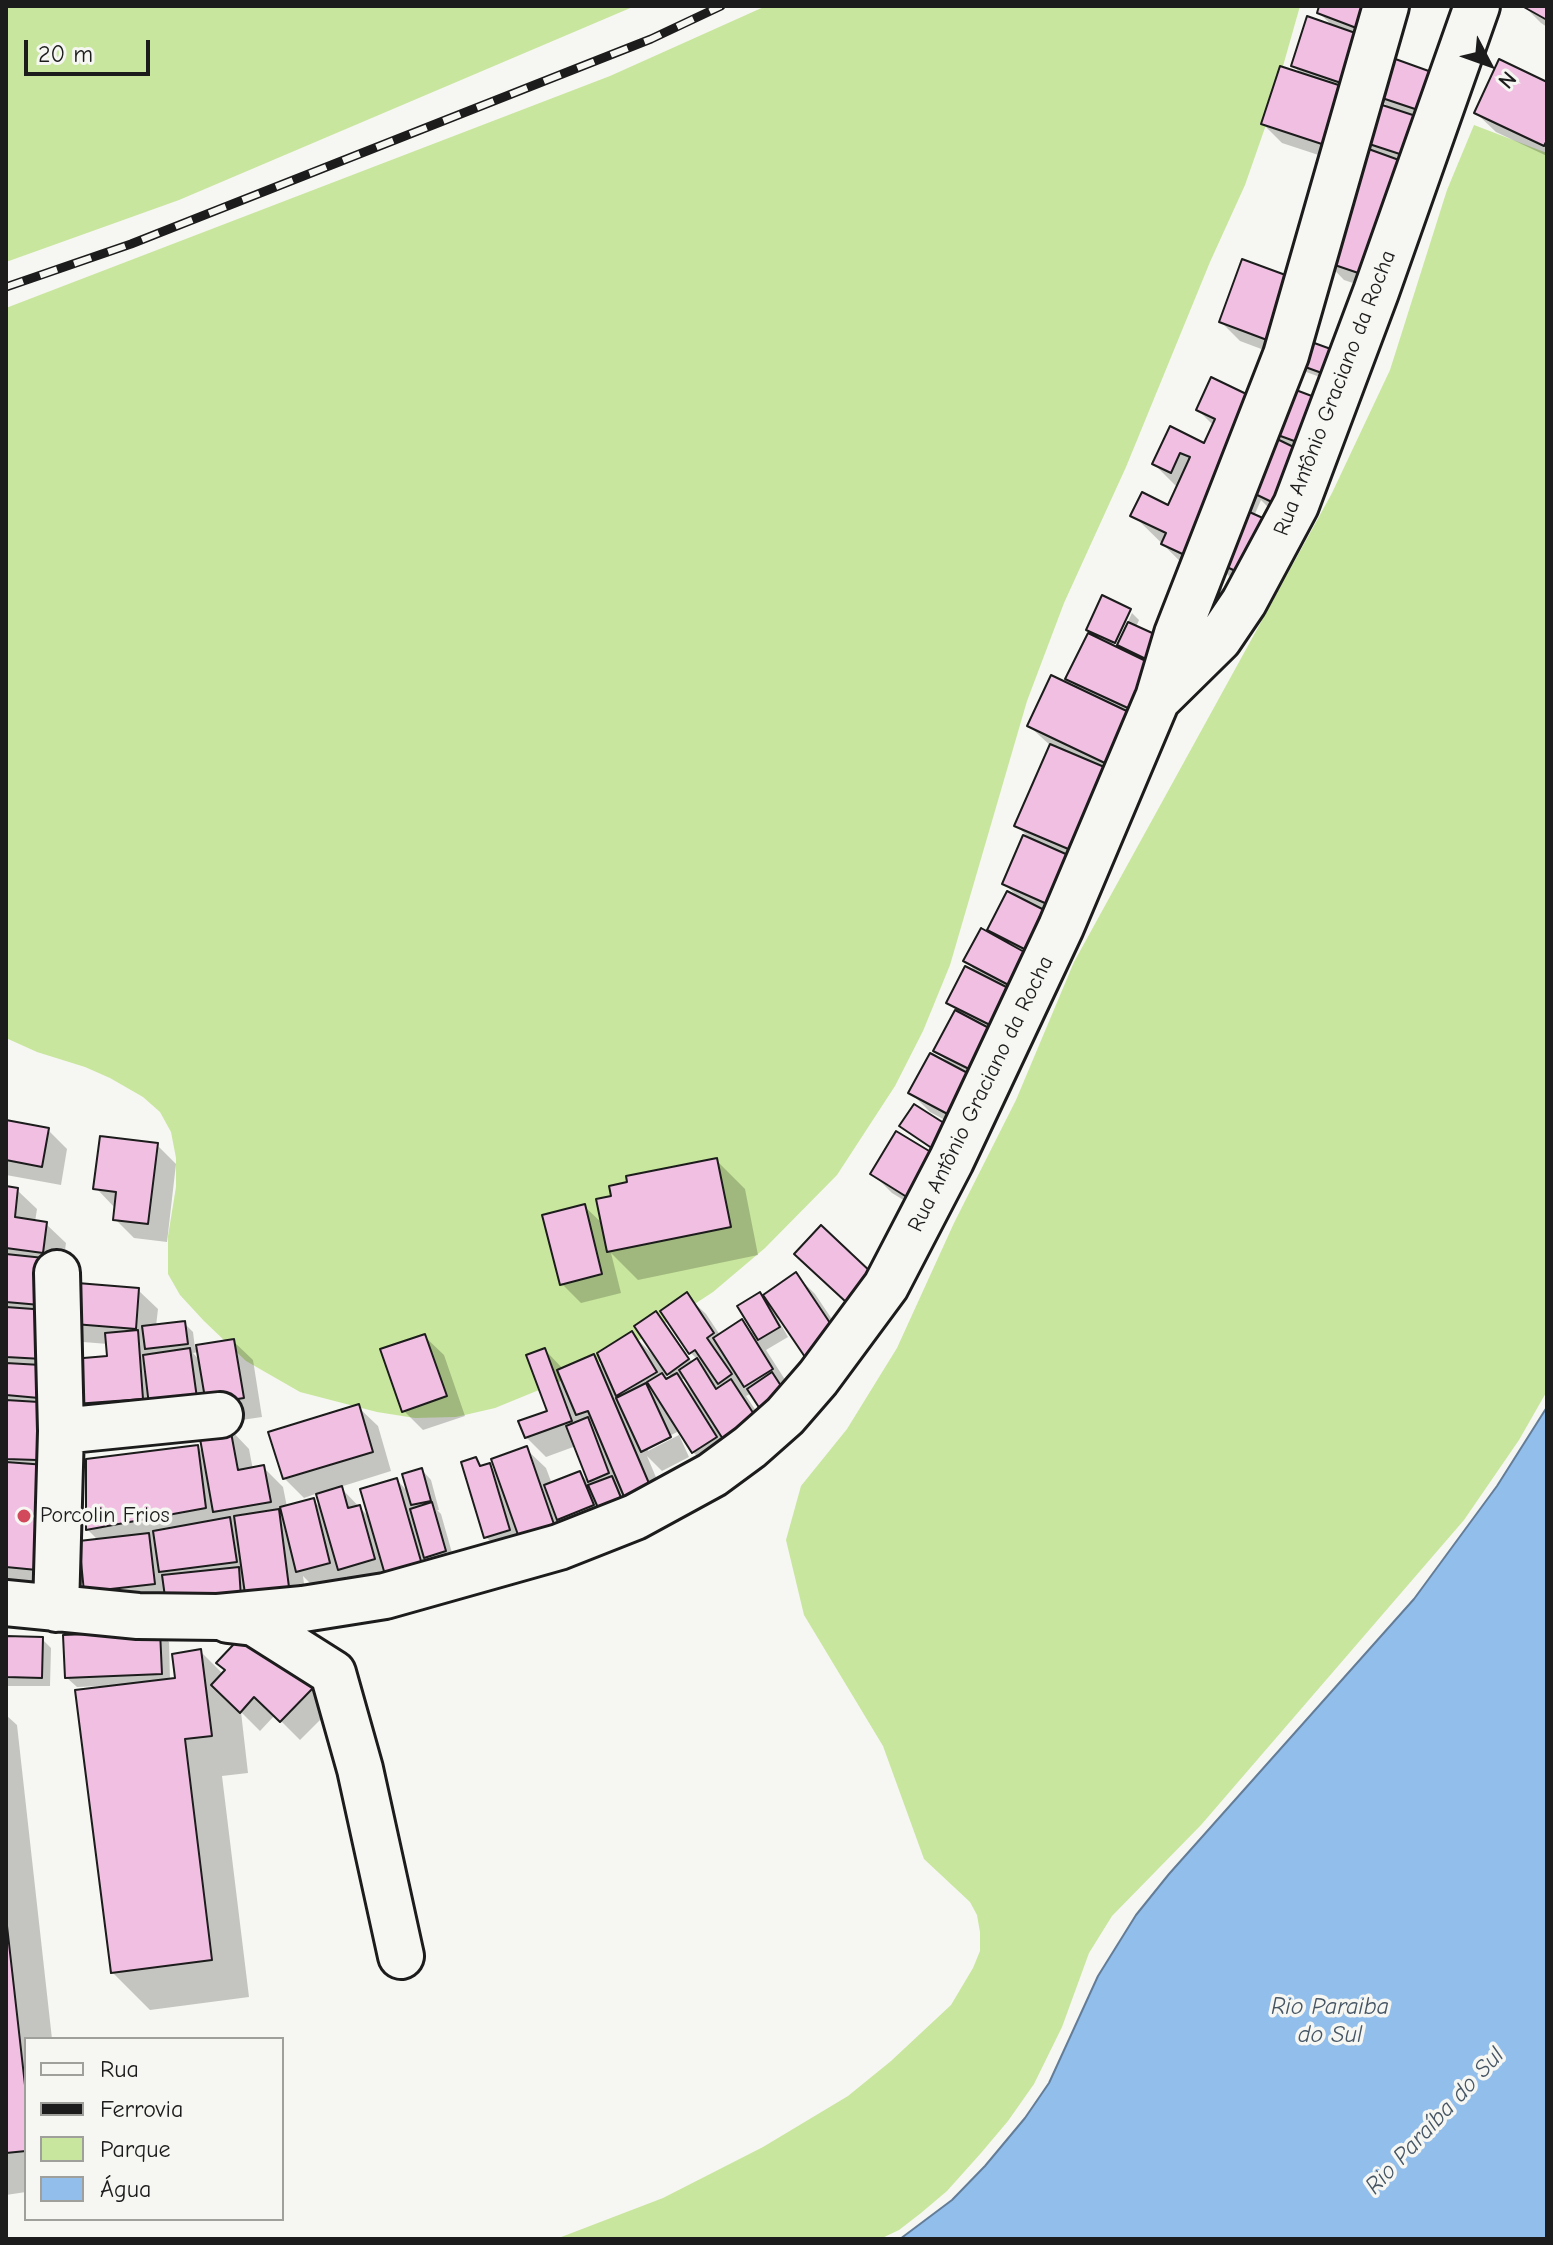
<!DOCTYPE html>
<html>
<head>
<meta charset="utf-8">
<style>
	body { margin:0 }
	#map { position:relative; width:1553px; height:2245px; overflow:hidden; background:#f6f6f2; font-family:"Comic Neue",sans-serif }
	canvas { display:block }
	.frame { position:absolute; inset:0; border:8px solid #1c1c1c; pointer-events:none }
	.legend { position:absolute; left:24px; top:2037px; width:260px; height:184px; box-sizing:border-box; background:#f6f6f2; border:2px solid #9f9f9c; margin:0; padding:10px 14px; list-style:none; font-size:24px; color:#1c1c1c }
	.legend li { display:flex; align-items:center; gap:16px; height:40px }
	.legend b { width:40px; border:2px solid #9f9f9c }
	.north { position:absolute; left:1449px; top:24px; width:80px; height:80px; -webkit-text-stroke:6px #f6f6f2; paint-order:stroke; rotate:131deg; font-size:22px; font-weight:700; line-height:32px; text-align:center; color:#1c1c1c }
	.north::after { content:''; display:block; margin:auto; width:28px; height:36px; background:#1c1c1c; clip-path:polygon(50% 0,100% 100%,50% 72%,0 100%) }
	.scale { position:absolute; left:24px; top:40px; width:126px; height:36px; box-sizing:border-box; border:4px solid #1c1c1c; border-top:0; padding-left:10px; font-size:24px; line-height:28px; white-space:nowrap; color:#1c1c1c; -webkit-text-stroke:6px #f6f6f2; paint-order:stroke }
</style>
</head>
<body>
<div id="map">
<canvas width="1553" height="2245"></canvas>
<div class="frame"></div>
<ul class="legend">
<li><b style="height:10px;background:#f6f6f2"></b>Rua</li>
<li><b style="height:10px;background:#1c1c1c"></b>Ferrovia</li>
<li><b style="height:22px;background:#c8e69d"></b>Parque</li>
<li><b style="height:22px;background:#92beeb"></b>Água</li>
</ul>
<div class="north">N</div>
<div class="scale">20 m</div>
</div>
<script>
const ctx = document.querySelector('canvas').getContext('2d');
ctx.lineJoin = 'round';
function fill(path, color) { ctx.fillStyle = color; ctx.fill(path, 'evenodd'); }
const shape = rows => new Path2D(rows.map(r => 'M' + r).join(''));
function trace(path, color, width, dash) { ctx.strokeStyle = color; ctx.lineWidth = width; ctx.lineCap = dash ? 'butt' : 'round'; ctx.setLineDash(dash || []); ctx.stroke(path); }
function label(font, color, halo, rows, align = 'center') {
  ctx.font = font + ' "Comic Neue",sans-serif'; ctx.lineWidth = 7; ctx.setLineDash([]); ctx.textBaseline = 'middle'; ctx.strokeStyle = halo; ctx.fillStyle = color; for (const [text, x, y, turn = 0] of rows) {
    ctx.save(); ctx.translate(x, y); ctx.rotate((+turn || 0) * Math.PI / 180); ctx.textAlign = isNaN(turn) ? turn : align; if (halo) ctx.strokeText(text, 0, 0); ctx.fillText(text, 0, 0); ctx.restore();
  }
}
fill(shape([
	[6,6,635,6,179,200,6,262],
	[766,6,1300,6,1268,119,1245,185,1210,262,1126,467,1064,603,1027,701,950,965,923,1031,895,1086,837,1175,765,1248,713,1292,624,1350,578,1374,495,1408,456,1417,415,1418,377,1412,300,1392,246,1361,204,1321,180,1295,168,1274,168,1236,176,1187,176,1158,171,1132,160,1112,143,1097,110,1078,85,1067,37,1052,6,1038,6,308,610,76],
	[1474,125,1547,153,1547,1391,1519,1440,1464,1520,1201,1825,1112,1916,1089,1953,1062,2027,1034,2084,1008,2121,981,2153,947,2191,921,2213,899,2230,880,2239,556,2239,663,2198,763,2147,848,2096,891,2061,951,2005,973,1968,980,1951,980,1932,977,1915,970,1902,924,1859,883,1746,804,1615,786,1540,801,1486,847,1429,897,1348,954,1223,1016,1100,1074,962,1332,493,1390,370,1447,190]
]), '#c8e69d');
const water = shape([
	[1547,1407,1547,2239,900,2239,952,2200,985,2166,1025,2118,1049,2083,1098,1976,1136,1915,1169,1874,1414,1599,1497,1486,1547,1407]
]);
fill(water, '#92beeb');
trace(water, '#637d98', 2);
fill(shape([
	[1321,6,1380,6,1364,99,1391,110,1375,94,1388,58,1431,126,1389,295,1344,280,1325,260,1358,168,1282,143,1263,124,1303,75,1293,66,1334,27,1319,13],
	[1524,6,1547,6,1547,27,1541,23],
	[1547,84,1547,156,1496,132,1476,113],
	[1221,322,1302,340,1350,388,1298,369,1288,359,1240,341],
	[1324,403,1271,510,1261,500,1254,516,1273,525,1232,579,1226,573,1219,587,1228,591,1214,648,1192,573,1133,515,1169,507,1178,488,1154,464,1171,429,1205,446,1214,426,1198,410],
	[1103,598,1131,612,1128,612,1109,651,1113,653,1132,613,1139,620,1136,627,1160,639,1169,648,1160,668,1149,664,1170,685,1150,727,1140,723,1152,735,1129,783,1113,776,1127,790,1092,869,1079,863,1095,880,1075,926,1052,916,1072,936,1054,972,1041,967,1053,979,1038,1008,1030,1005,1040,1016,1023,1050,1007,1042,1022,1057,1003,1094,978,1083,995,1099,975,1136,930,1112,911,1093,931,1056,951,1065,936,1051,957,1011,948,1002,966,968,978,974,966,961,981,930,987,934,1008,894,1018,897,1004,884,1024,838,1032,841,1017,826,1051,746,1029,726,1052,677,1079,690,1068,678,1089,636,1099,640,1088,629],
	[6,1122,48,1130,67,1149,61,1185,6,1175],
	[897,1134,938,1221,892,1193,873,1174],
	[157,1145,176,1164,167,1242,134,1238,115,1219,116,1209,96,1188],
	[716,1160,745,1189,758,1255,638,1280,611,1253,621,1293,581,1303,562,1284,584,1206,604,1225,613,1198],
	[6,1188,17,1190,37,1209,35,1222,46,1224,66,1243,62,1272,56,1588,6,1584],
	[796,1275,815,1294,856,1355,825,1375,806,1356,780,1317,777,1318,788,1337,766,1350,791,1389,752,1393,746,1396,779,1445,712,1471,693,1452,679,1431,648,1447,648,1451,679,1435,689,1457,662,1471,647,1456,669,1508,630,1510,505,1556,486,1537,476,1459,483,1467,489,1465,499,1475,526,1449,546,1468,552,1484,580,1473,591,1485,576,1446,546,1457,526,1437,549,1412,545,1350,564,1370,593,1357,605,1369,632,1334,654,1356,656,1314,693,1363,698,1360,691,1353,686,1295,706,1314,720,1335,741,1322,756,1336,759,1295,769,1305],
	[662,1367,672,1378,668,1380],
	[686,1377,694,1390,692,1391,681,1380],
	[138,1290,158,1309,156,1326,184,1323,193,1332,195,1348,233,1341,253,1360,262,1417,228,1422,96,1423,77,1403,109,1358,108,1344,83,1342,64,1323],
	[199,1352,201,1362,193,1353],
	[424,1336,444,1355,465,1416,423,1430,404,1411],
	[358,1407,378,1426,391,1471,340,1487,371,1519,397,1480,410,1494,422,1470,431,1480,439,1510,437,1510,441,1514,454,1560,359,1589,346,1576,348,1582,317,1590,303,1576,308,1614,86,1591,99,1541,88,1530,88,1461,198,1447,205,1454,230,1429,249,1449,253,1470,264,1468,283,1487,287,1507,313,1500,323,1510,318,1493,304,1498,284,1478],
	[251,1629,332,1708,300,1740,275,1715,260,1731,241,1712,248,1773,222,1776,249,1997,150,2010,112,1972,103,1686,77,1687,67,1678,159,1633,169,1642,170,1680,177,1679,200,1651,223,1674],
	[6,1638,42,1639,51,1648,50,1686,6,1686],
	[6,1715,17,1725,52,2039,26,2039,26,2192,6,2195]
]), '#0003');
const building = shape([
	[1319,6,1367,6,1359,29,1317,13,1319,6],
	[1522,6,1547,6,1547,20,1522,6],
	[1307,16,1361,35,1344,84,1291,66,1307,16],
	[1387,56,1437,74,1424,112,1373,95,1387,56],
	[1499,59,1547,82,1547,140,1544,146,1474,113,1499,59],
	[1280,66,1360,92,1340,150,1261,124,1280,66],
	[1373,102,1428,120,1415,159,1360,141,1373,102],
	[1363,147,1410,164,1370,277,1323,261,1363,147],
	[1242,259,1299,280,1275,343,1219,322,1242,259],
	[1295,336,1350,356,1341,380,1286,360,1295,336],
	[1211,377,1265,403,1191,558,1161,544,1166,533,1130,516,1142,492,1168,505,1190,457,1180,453,1171,473,1152,464,1170,426,1204,443,1215,419,1196,410,1211,377],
	[1280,384,1325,401,1308,446,1275,434,1280,384],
	[1275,438,1306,453,1280,506,1249,491,1275,438],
	[1236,506,1274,523,1249,577,1211,560,1236,506],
	[1102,595,1131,609,1115,643,1086,630,1102,595],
	[1128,622,1161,637,1150,661,1117,645,1128,622],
	[1088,633,1152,664,1130,709,1065,679,1088,633],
	[1051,675,1133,714,1109,765,1027,726,1051,675],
	[1050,744,1109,769,1073,851,1014,826,1050,744],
	[1023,835,1077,859,1056,908,1002,884,1023,835],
	[1007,891,1054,915,1034,954,987,930,1007,891],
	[981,928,1035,958,1018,990,963,961,981,928],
	[965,966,1022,995,1004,1032,946,1003,965,966],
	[955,1010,1004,1036,983,1076,933,1051,955,1010],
	[930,1053,977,1078,955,1118,908,1093,930,1053],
	[914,1104,958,1132,942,1155,899,1126,914,1104],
	[6,1120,49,1128,42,1167,6,1160,6,1120],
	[896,1131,944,1160,918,1204,870,1174,896,1131],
	[100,1136,158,1143,148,1224,113,1220,116,1192,93,1189,100,1136],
	[717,1158,731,1227,607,1252,596,1199,611,1196,609,1186,627,1182,626,1176,717,1158],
	[6,1186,18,1188,15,1217,47,1222,43,1253,6,1248,6,1186],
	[585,1204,602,1274,560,1285,542,1215,585,1204],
	[821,1225,873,1274,846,1302,794,1254,821,1225],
	[6,1254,44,1258,40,1305,6,1302,6,1254],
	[796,1272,838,1335,805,1357,763,1295,796,1272],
	[65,1282,139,1288,136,1329,62,1323,65,1282],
	[687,1292,714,1333,707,1338,732,1374,718,1384,695,1350,689,1354,660,1311,687,1292],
	[760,1292,780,1327,758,1340,737,1306,760,1292],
	[6,1307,47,1310,43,1359,6,1357,6,1307],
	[656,1311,689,1359,667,1375,634,1326,656,1311],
	[742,1319,773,1369,744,1387,713,1338,742,1319],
	[185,1321,188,1344,145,1349,142,1326,185,1321],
	[138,1330,143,1399,75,1404,72,1359,107,1356,105,1333,138,1330],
	[632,1331,657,1372,616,1396,597,1353,632,1331],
	[425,1334,447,1396,402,1412,380,1349,425,1334],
	[234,1339,244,1398,206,1404,196,1345,234,1339],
	[190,1348,197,1398,149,1405,143,1355,190,1348],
	[545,1348,572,1421,525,1438,518,1421,547,1411,526,1355,545,1348],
	[594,1354,651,1488,625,1499,588,1411,576,1415,557,1370,594,1354],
	[697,1358,716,1389,731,1379,761,1425,728,1447,679,1370,697,1358],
	[6,1363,41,1365,39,1398,6,1395,6,1363],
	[772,1372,785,1392,760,1409,747,1389,772,1372],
	[662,1373,666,1379,677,1373,717,1437,692,1453,647,1382,662,1373],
	[646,1383,671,1437,641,1452,616,1398,646,1383],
	[6,1400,39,1402,37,1460,6,1459,6,1400],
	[359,1404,373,1452,283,1479,268,1432,359,1404],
	[588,1417,609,1473,588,1482,566,1426,588,1417],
	[230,1427,238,1470,264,1465,271,1502,213,1512,199,1433,230,1427],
	[198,1445,206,1508,86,1530,86,1459,198,1445],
	[527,1446,557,1533,522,1546,491,1459,527,1446],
	[476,1457,480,1466,490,1463,510,1530,484,1538,461,1462,476,1457],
	[6,1462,46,1465,37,1570,6,1567,6,1462],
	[422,1468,431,1501,411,1505,402,1474,422,1468],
	[580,1471,594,1505,557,1520,544,1485,580,1471],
	[612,1476,622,1500,599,1510,588,1485,612,1476],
	[397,1478,423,1568,386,1578,360,1489,397,1478],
	[342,1486,348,1508,360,1505,375,1559,338,1570,316,1494,342,1486],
	[314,1498,330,1563,296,1572,280,1507,314,1498],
	[432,1502,446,1551,424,1558,410,1509,432,1502],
	[279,1509,290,1595,246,1601,234,1516,279,1509],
	[230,1517,237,1562,159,1572,153,1531,230,1517],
	[149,1533,155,1584,84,1592,79,1541,149,1533],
	[239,1567,241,1598,165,1597,162,1575,239,1567],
	[251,1626,314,1687,280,1722,254,1697,240,1713,211,1685,225,1670,216,1663,251,1626],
	[160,1631,162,1674,65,1678,63,1635,160,1631],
	[6,1636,43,1637,42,1678,6,1677,6,1636],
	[201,1649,212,1736,185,1739,212,1960,111,1973,75,1690,175,1678,172,1654,201,1649],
	[6,1917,26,2094,26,2151,6,2153,6,1917]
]);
fill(building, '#f0bfe1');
trace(building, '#1c1c1c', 2);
const street = shape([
	[1158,698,1177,634,1286,355,1386,6],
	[61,1431,220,1415],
	[6,1603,138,1616,218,1617,303,1609,385,1596,559,1547,635,1517,712,1475,750,1447,785,1416,818,1378,886,1286,951,1161,1061,927,1157,700,1219,639,1244,602,1296,505,1376,292,1477,6],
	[56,1609,61,1431,57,1273],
	[228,1620,254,1623,333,1673,360,1769,401,1956]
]);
trace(street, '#1c1c1c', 50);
trace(street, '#f6f6f2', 44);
const rail = shape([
	[6,287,131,244,651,39,721,6]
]);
trace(rail, '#1c1c1c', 9);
trace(rail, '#f6f6f2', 6, [18]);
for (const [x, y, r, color] of [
	[24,1516,8,"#d1495b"]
]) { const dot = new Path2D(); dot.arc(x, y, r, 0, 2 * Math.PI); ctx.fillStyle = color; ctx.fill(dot); trace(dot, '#f6f6f2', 3); }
label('22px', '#1c1c1c', '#f6f6f2', [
	["Rua Antônio Graciano da Rocha",1335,393,-69],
	["Rua Antônio Graciano da Rocha",981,1094,-64]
]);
label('22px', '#1c1c1c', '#f6f6f2', [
	["Porcolin Frios",40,1516]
], 'left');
label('italic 24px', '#455564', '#f6f6f2', [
	["Rio Paraiba",1330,2007],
	["do Sul",1330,2035],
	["Rio Paraíba do Sul",1435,2121,-47]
]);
</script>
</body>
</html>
